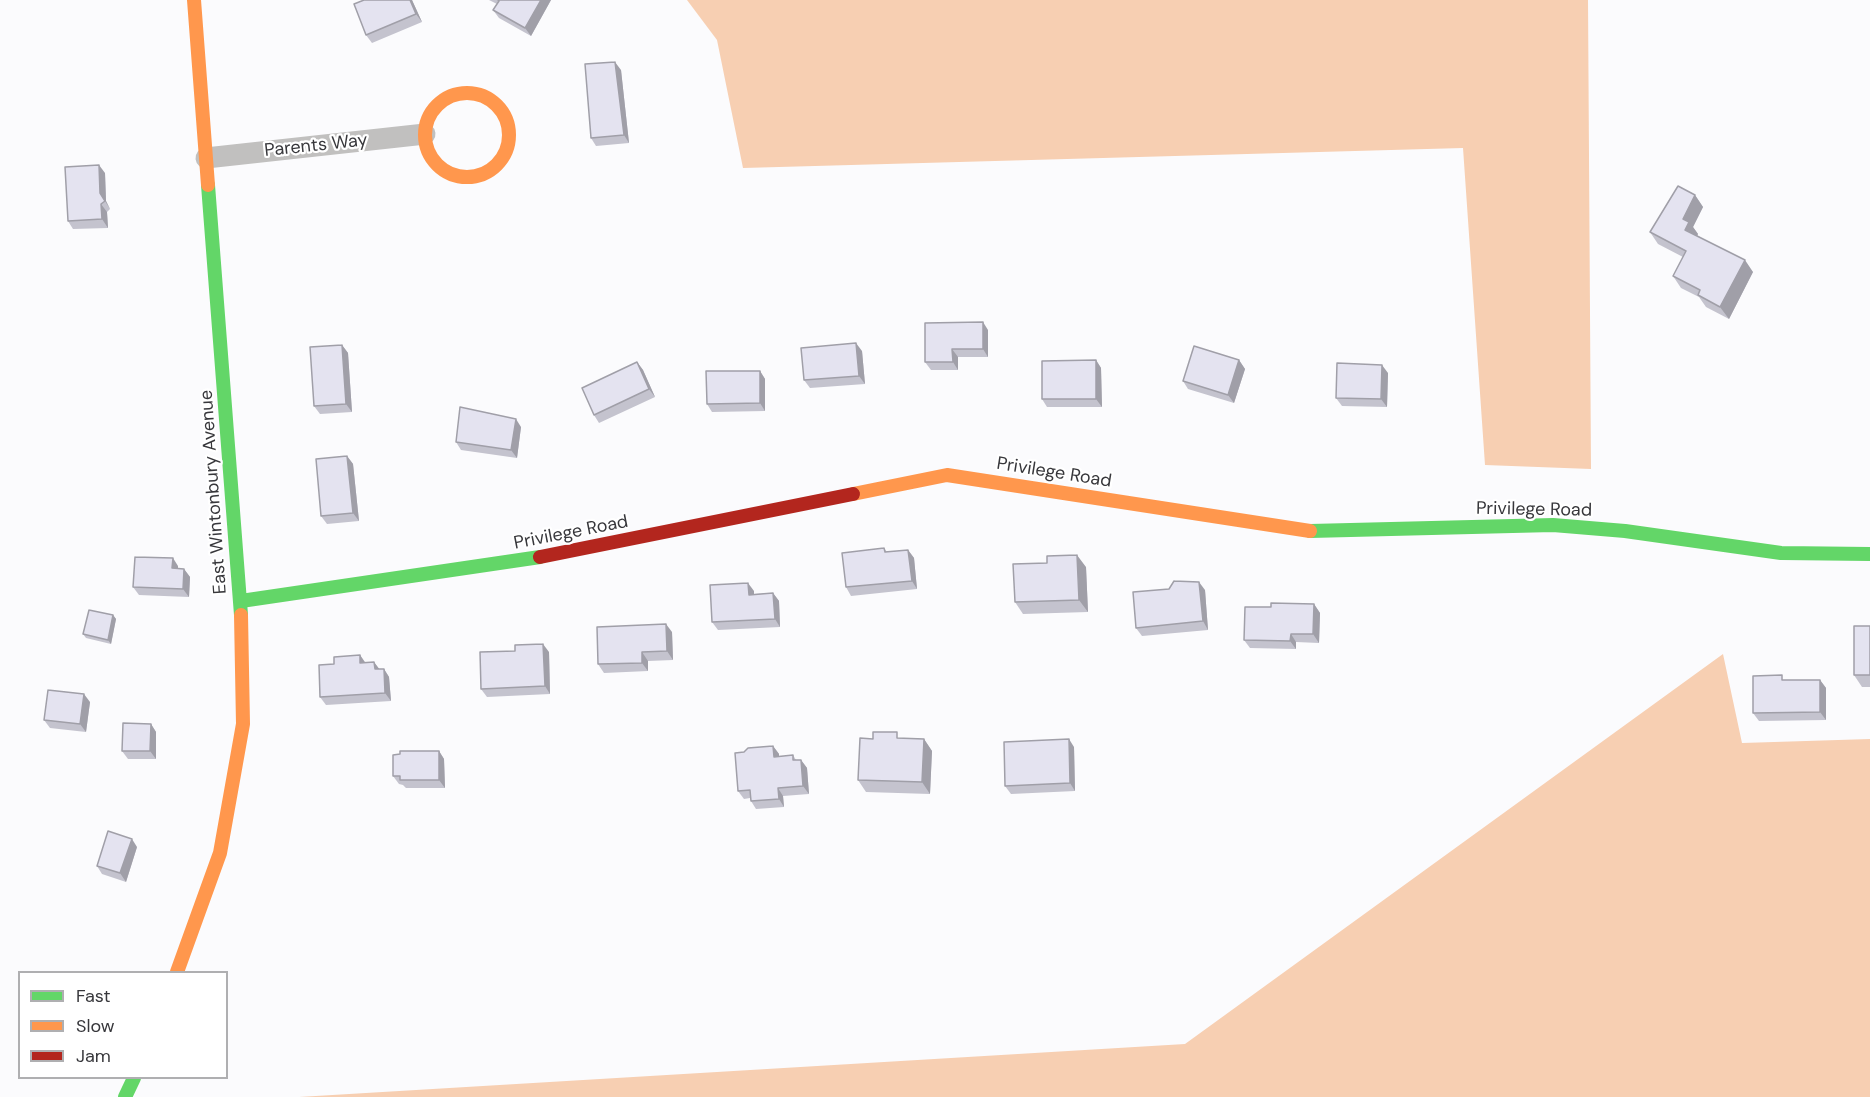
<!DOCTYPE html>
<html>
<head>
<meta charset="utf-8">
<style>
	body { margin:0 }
	#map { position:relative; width:1870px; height:1097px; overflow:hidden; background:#fbfbfd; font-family:"DM Sans",sans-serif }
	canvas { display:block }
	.legend { position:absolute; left:18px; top:971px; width:210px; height:108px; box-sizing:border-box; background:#fff; border:2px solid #afafb1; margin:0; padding:8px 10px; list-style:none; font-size:18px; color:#37373b }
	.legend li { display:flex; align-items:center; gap:12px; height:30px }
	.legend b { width:30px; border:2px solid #afafb1 }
</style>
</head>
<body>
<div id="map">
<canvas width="1870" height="1097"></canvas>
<ul class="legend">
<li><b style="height:8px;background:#63d668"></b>Fast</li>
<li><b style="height:8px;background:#ff974d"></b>Slow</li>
<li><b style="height:8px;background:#b3261e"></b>Jam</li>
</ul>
</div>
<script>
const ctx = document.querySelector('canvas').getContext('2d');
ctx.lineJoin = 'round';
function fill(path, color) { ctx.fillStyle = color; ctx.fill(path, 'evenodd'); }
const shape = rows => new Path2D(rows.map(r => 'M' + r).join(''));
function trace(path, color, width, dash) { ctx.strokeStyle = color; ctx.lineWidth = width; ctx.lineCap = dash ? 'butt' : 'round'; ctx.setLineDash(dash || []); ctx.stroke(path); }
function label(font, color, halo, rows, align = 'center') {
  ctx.font = font + ' "DM Sans",sans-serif'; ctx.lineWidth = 4.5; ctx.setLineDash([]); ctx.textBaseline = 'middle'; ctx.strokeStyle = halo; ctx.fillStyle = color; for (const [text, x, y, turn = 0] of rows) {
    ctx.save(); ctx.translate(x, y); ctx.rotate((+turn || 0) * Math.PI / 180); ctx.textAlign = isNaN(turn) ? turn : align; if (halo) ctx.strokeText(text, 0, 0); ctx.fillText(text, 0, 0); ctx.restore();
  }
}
fill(shape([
	[687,0,1588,0,1591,469,1485,465,1463,148,743,168,717,40],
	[1723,654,1742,743,1870,739,1870,1097,299,1097,1185,1044]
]), '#f7cfb2');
trace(shape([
	[206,158,425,134]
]), '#c1c0bf', 21);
trace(shape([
	[208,185,241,615],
	[1310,531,1553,525,1625,531,1781,553,1870,554],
	[241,601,540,557],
	[125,1097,134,1078]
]), '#63d668', 14);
trace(shape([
	[194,0,208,185],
	'425 135a42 42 0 1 1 84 0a42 42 0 1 1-84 0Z',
	[853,494,947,475,1310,531],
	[177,972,220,853,243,724,241,615]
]), '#ff974d', 14);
trace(shape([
	[540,557,853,494]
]), '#b3261e', 14);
fill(shape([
	[412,0,422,22,372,43,366,35],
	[489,0,551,0,531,36,499,18,493,10,497,4],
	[621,70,629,143,596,146,591,138],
	[105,173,106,201,110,209,107,212,108,228,73,229,68,221],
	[1695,195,1703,207,1693,227,1698,234,1697,235,1753,272,1729,319,1706,307,1699,297,1681,288,1673,276,1683,257,1658,244,1650,232],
	[988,330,988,357,958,357,958,370,931,370,925,362],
	[342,345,348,353,352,412,320,414,314,406],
	[862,351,865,384,810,388,804,380],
	[1096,360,1101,368,1102,407,1047,407,1042,399],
	[1239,360,1245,369,1234,403,1188,389,1183,381],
	[637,362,643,370,655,397,599,423,594,415],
	[760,371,765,379,765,411,712,412,707,404],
	[1388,373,1387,407,1342,406,1336,398],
	[521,427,517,458,461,450,456,442],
	[347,456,353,464,359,521,327,524,321,516],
	[884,548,887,552,908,550,914,558,917,589,851,596,846,587],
	[178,566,178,569,184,569,190,577,189,597,139,595,133,587],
	[1086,567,1088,612,1023,614,1015,602],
	[1169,589,1205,590,1208,630,1142,636,1136,628],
	[754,591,754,594,773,593,779,601,780,627,718,630,712,622],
	[1314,604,1320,613,1319,643,1296,642,1296,649,1250,648,1244,640,1271,607],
	[113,615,116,619,111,644,86,638,83,634],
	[1870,626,1870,687,1862,687,1854,675],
	[672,632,673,660,648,661,648,671,604,673,598,664],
	[549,652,550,694,487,697,481,689],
	[360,655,365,662,374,662,379,669,384,669,389,677,391,701,326,705,320,697,334,664],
	[1785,680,1820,680,1826,688,1826,720,1759,721,1753,713],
	[90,702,86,732,50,728,44,720],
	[151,724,156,732,156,759,128,759,122,751],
	[901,738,924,739,932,751,930,794,866,792,858,780],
	[773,746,779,754,779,757,793,755,796,760,801,760,807,768,809,794,783,796,784,807,756,809,751,801,750,798,744,799,738,791,744,752],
	[1074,747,1075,791,1011,794,1005,786],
	[439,751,444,759,445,788,406,788,403,785,399,784,393,776],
	[137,847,126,882,102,874,97,866]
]), '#c4c3ce');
fill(shape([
	[410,0,412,0,422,22,416,14],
	[541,0,551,0,531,36,525,28],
	[615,62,621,70,629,143,624,135],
	[99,165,105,173,106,201,110,209,100,193],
	[1695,195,1703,207,1693,227,1698,234,1694,242,1685,230,1683,219],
	[101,204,107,212,108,228,102,219],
	[1745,260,1753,272,1729,319,1720,307],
	[983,322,988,330,988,357,983,349],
	[856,343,862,351,865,384,859,376],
	[342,345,348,353,352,412,346,404],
	[952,349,958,357,958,370,953,362],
	[1096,360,1101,368,1102,407,1096,399],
	[1239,360,1245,369,1234,403,1228,395],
	[637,362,643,370,655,397,649,389],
	[1382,365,1388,373,1387,407,1381,399],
	[760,371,765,379,765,411,760,403],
	[516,419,521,427,517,458,511,450],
	[347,456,353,464,359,521,353,513],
	[908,550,914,558,917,589,912,581],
	[1077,555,1086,567,1088,612,1079,600],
	[173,558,178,566,178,577,172,568],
	[184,569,190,577,189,597,183,589],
	[1199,582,1205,590,1208,630,1203,621],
	[748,583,754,591,754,603,749,595],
	[773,593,779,601,780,627,775,619],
	[1314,604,1320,613,1319,643,1313,634],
	[113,615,116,619,111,644,108,640],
	[666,624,672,632,673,660,667,651],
	[1291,634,1296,642,1296,649,1290,641],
	[543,644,549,652,550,694,545,686],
	[642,652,648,661,648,671,642,663],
	[360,655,366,664,360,663],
	[374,662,380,670,375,669],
	[384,669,389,677,391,701,385,693],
	[1820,680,1826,688,1826,720,1820,712],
	[84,694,90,702,86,732,80,724],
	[151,724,156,732,156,759,150,751],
	[924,739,932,751,930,794,922,782],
	[1069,739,1074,747,1075,791,1070,783],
	[773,746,779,754,779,765,774,757],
	[439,751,444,759,445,788,439,780],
	[801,760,807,768,809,794,803,786],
	[778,788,783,796,784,807,779,799],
	[132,839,137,847,126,882,120,873]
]), '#a09fa8');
const building = shape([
	[364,0,410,0,416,14,366,35,354,4,364,0],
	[498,0,541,0,525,28,493,10,499,1,498,0],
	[615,62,624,135,591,138,585,64,615,62],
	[99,165,100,193,105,201,101,204,102,219,68,221,65,167,99,165],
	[1678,186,1695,195,1683,219,1689,222,1685,230,1745,260,1720,307,1698,295,1700,290,1673,276,1686,251,1650,232,1678,186],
	[983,322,983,349,952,349,953,362,925,362,925,323,983,322],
	[856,343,859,376,804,380,801,348,856,343],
	[342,345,346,404,314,406,310,347,342,345],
	[1194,346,1239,360,1228,395,1183,381,1194,346],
	[1096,360,1096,399,1042,399,1042,361,1096,360],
	[637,362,649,389,594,415,582,388,637,362],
	[1337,363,1382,365,1381,399,1336,398,1337,363],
	[706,371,760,371,760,403,707,404,706,371],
	[460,407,516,419,511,450,456,442,460,407],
	[347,456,353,513,321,516,316,459,347,456],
	[884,548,885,552,908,550,912,581,846,587,842,553,884,548],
	[1077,555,1079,600,1015,602,1013,564,1047,563,1047,556,1077,555],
	[135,557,173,558,172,568,184,569,183,589,133,587,135,557],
	[1174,581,1199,582,1203,621,1136,628,1133,592,1169,589,1174,581],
	[748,583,749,595,773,593,775,619,712,622,710,585,748,583],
	[1271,603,1314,604,1313,634,1291,634,1290,641,1244,640,1245,607,1271,607,1271,603],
	[89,610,113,615,108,640,83,634,89,610],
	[666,624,667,651,642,652,642,663,598,664,597,627,666,624],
	[1854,626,1870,626,1870,675,1854,675,1854,626],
	[543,644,545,686,481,689,480,652,515,651,515,645,543,644],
	[360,655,360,663,374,662,375,669,384,669,385,693,320,697,319,665,334,664,334,657,360,655],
	[1782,675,1782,680,1820,680,1820,712,1753,713,1753,676,1782,675],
	[48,690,84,694,80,724,44,720,48,690],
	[123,723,151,724,150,751,122,751,123,723],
	[873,732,897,732,897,738,924,739,922,782,858,780,860,738,873,739,873,732],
	[1069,739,1070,783,1005,786,1004,742,1069,739],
	[773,746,774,757,793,755,793,760,801,760,803,786,778,788,779,799,751,801,750,790,738,791,735,753,744,752,748,748,773,746],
	[400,751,439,751,439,780,400,780,400,776,393,776,393,755,400,754,400,751],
	[108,831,132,839,120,873,97,866,108,831]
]);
fill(building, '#e4e3f0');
trace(building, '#a09fa8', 1.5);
label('18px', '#37373b', '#fff', [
	["Parents Way",316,146,-6],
	["Privilege Road",1054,473,9],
	["East Wintonbury Avenue",214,492,-94],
	["Privilege Road",1534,510,1],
	["Privilege Road",571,533,-11]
]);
</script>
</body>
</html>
